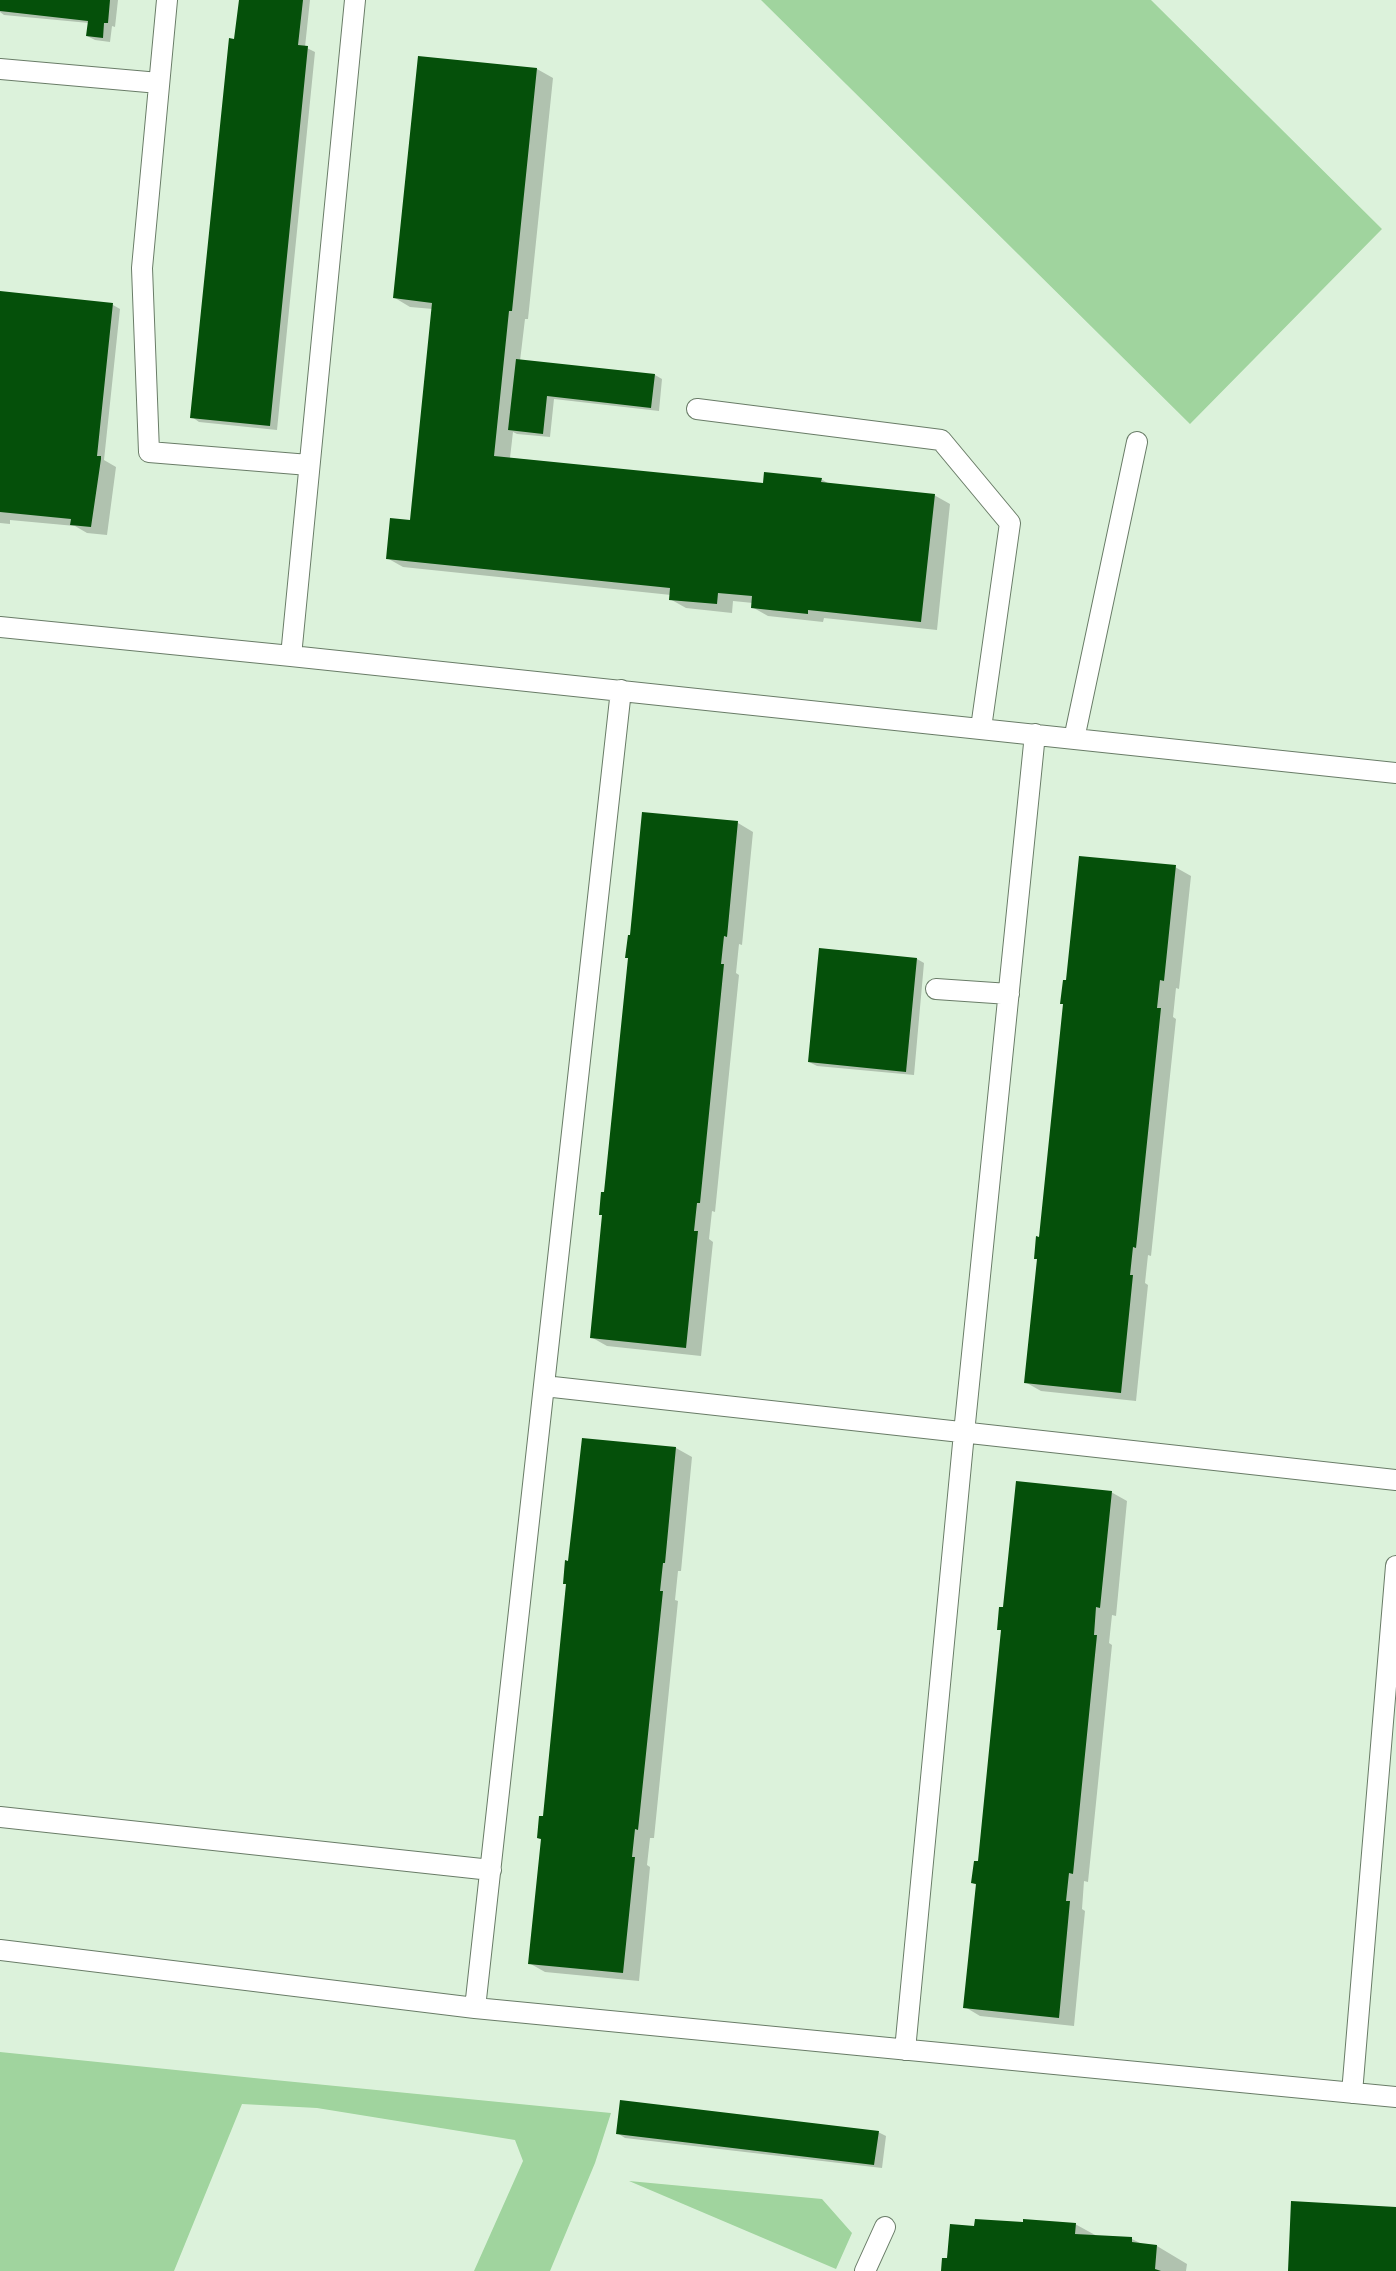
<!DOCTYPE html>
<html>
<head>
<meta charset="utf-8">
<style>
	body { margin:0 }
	canvas { display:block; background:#dcf2db }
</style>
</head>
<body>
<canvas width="1396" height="2271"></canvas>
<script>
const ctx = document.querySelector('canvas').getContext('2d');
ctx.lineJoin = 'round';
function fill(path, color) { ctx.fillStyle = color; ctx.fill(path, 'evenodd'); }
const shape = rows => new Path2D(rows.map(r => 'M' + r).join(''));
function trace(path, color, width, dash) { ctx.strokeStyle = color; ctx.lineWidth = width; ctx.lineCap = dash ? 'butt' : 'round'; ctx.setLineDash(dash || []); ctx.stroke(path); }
fill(shape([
	[761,0,1151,0,1382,229,1190,424],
	[0,2052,254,2078,611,2113,595,2163,550,2271,474,2271,523,2161,515,2140,317,2108,242,2104,174,2271,0,2271],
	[629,2181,822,2199,852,2233,836,2269]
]), '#a0d49e');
fill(shape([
	[0,0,118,0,115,27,112,26,110,42,95,40,87,36,89,23,4,15,0,12],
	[240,0,310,0,305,47,315,52,277,430,199,422,192,417],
	[420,57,537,69,553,78,528,319,525,319,520,361,655,375,662,379,659,411,554,399,550,437,517,434,513,432,510,458,764,485,821,479,831,485,934,495,950,504,937,630,824,618,823,622,768,616,752,607,753,603,733,601,732,613,686,608,670,599,671,595,403,567,387,558,411,521,433,309,410,307,395,298],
	[0,292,113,305,120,309,104,460,116,467,107,535,87,533,75,526,10,520,10,524,0,523],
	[644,813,738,823,753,832,742,945,739,944,736,973,739,975,715,1212,712,1211,709,1239,713,1242,701,1356,607,1346,591,1337,629,959,627,957,631,936],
	[1175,867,1191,876,1179,989,1176,988,1173,1017,1176,1019,1151,1256,1148,1255,1145,1283,1148,1285,1136,1401,1041,1391,1025,1382,1038,1260,1035,1258,1040,1238,1067,981],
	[820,949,917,959,924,963,914,1075,817,1066,809,1062],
	[583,1439,676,1448,692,1457,681,1571,678,1571,675,1600,678,1601,654,1838,650,1838,647,1865,650,1867,639,1981,545,1972,529,1963,542,1840,538,1838,544,1817,567,1585,564,1583,569,1562],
	[1111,1492,1127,1501,1116,1616,1112,1615,1109,1643,1112,1645,1088,1882,1084,1881,1082,1909,1085,1911,1074,2026,980,2016,965,2007,977,1885,973,1883,979,1863,1002,1631,998,1629,1004,1608],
	[878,2132,886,2136,882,2168,625,2138,617,2133],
	[1075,2224,1097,2236,1132,2239,1142,2244,1157,2246,1187,2264,1186,2271,942,2271,949,2259,975,2227]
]), '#0003');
fill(shape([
	[0,0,110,0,108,23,104,23,103,38,86,36,88,21,0,11],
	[239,0,303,0,298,45,308,46,270,426,190,418,229,38,234,39],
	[418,56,537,68,512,311,509,311,494,456,763,483,764,472,822,478,821,482,935,494,921,622,808,610,808,614,751,608,752,596,718,593,717,604,669,600,670,588,386,559,390,518,410,520,432,303,393,298],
	[0,291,113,303,97,456,101,456,101,459,91,527,70,525,71,519,0,512],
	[516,359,655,374,651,408,547,396,543,434,508,430],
	[642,812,738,821,727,937,724,936,721,964,724,964,700,1203,697,1203,694,1231,698,1231,686,1348,590,1338,602,1215,599,1215,601,1192,604,1192,628,958,625,958,628,935,630,935],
	[1079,856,1176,865,1164,981,1160,980,1157,1008,1161,1008,1136,1248,1133,1247,1130,1275,1133,1275,1121,1393,1024,1383,1037,1259,1034,1259,1036,1236,1039,1237,1063,1004,1060,1004,1063,980,1066,980],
	[819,948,917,958,906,1072,808,1062],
	[582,1438,676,1447,665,1563,663,1563,660,1591,663,1591,638,1830,635,1829,632,1857,635,1857,623,1973,528,1964,541,1839,537,1838,539,1816,543,1816,566,1584,563,1584,565,1560,568,1561],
	[1016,1481,1112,1491,1100,1608,1096,1607,1094,1635,1097,1635,1073,1874,1069,1873,1066,1901,1070,1901,1059,2018,963,2008,976,1884,971,1883,974,1861,978,1861,1001,1630,997,1630,999,1607,1003,1607],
	[620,2100,879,2131,874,2165,616,2134],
	[1291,2201,1396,2207,1396,2271,1288,2271],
	[975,2219,1023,2222,1023,2219,1076,2223,1075,2234,1132,2237,1132,2242,1157,2245,1155,2269,1161,2271,941,2271,942,2258,947,2258,950,2224,974,2226]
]), '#05500a');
const service = shape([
	[167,0,142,268,149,452,309,465],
	[0,69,159,83],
	[697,409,941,440,1010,523,981,728],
	[0,627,291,656,1396,773],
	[291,656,355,0],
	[1074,739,1137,442],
	[936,989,1009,994],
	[544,1386,1396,1480],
	[0,1817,491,1870],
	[0,1950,475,2008,621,690],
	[475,2008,1396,2097],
	[905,2050,964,1433,1035,734],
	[1352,2093,1396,1566],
	[865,2271,885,2227]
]);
trace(service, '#697c67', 22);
trace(service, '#fff', 20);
</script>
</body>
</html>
